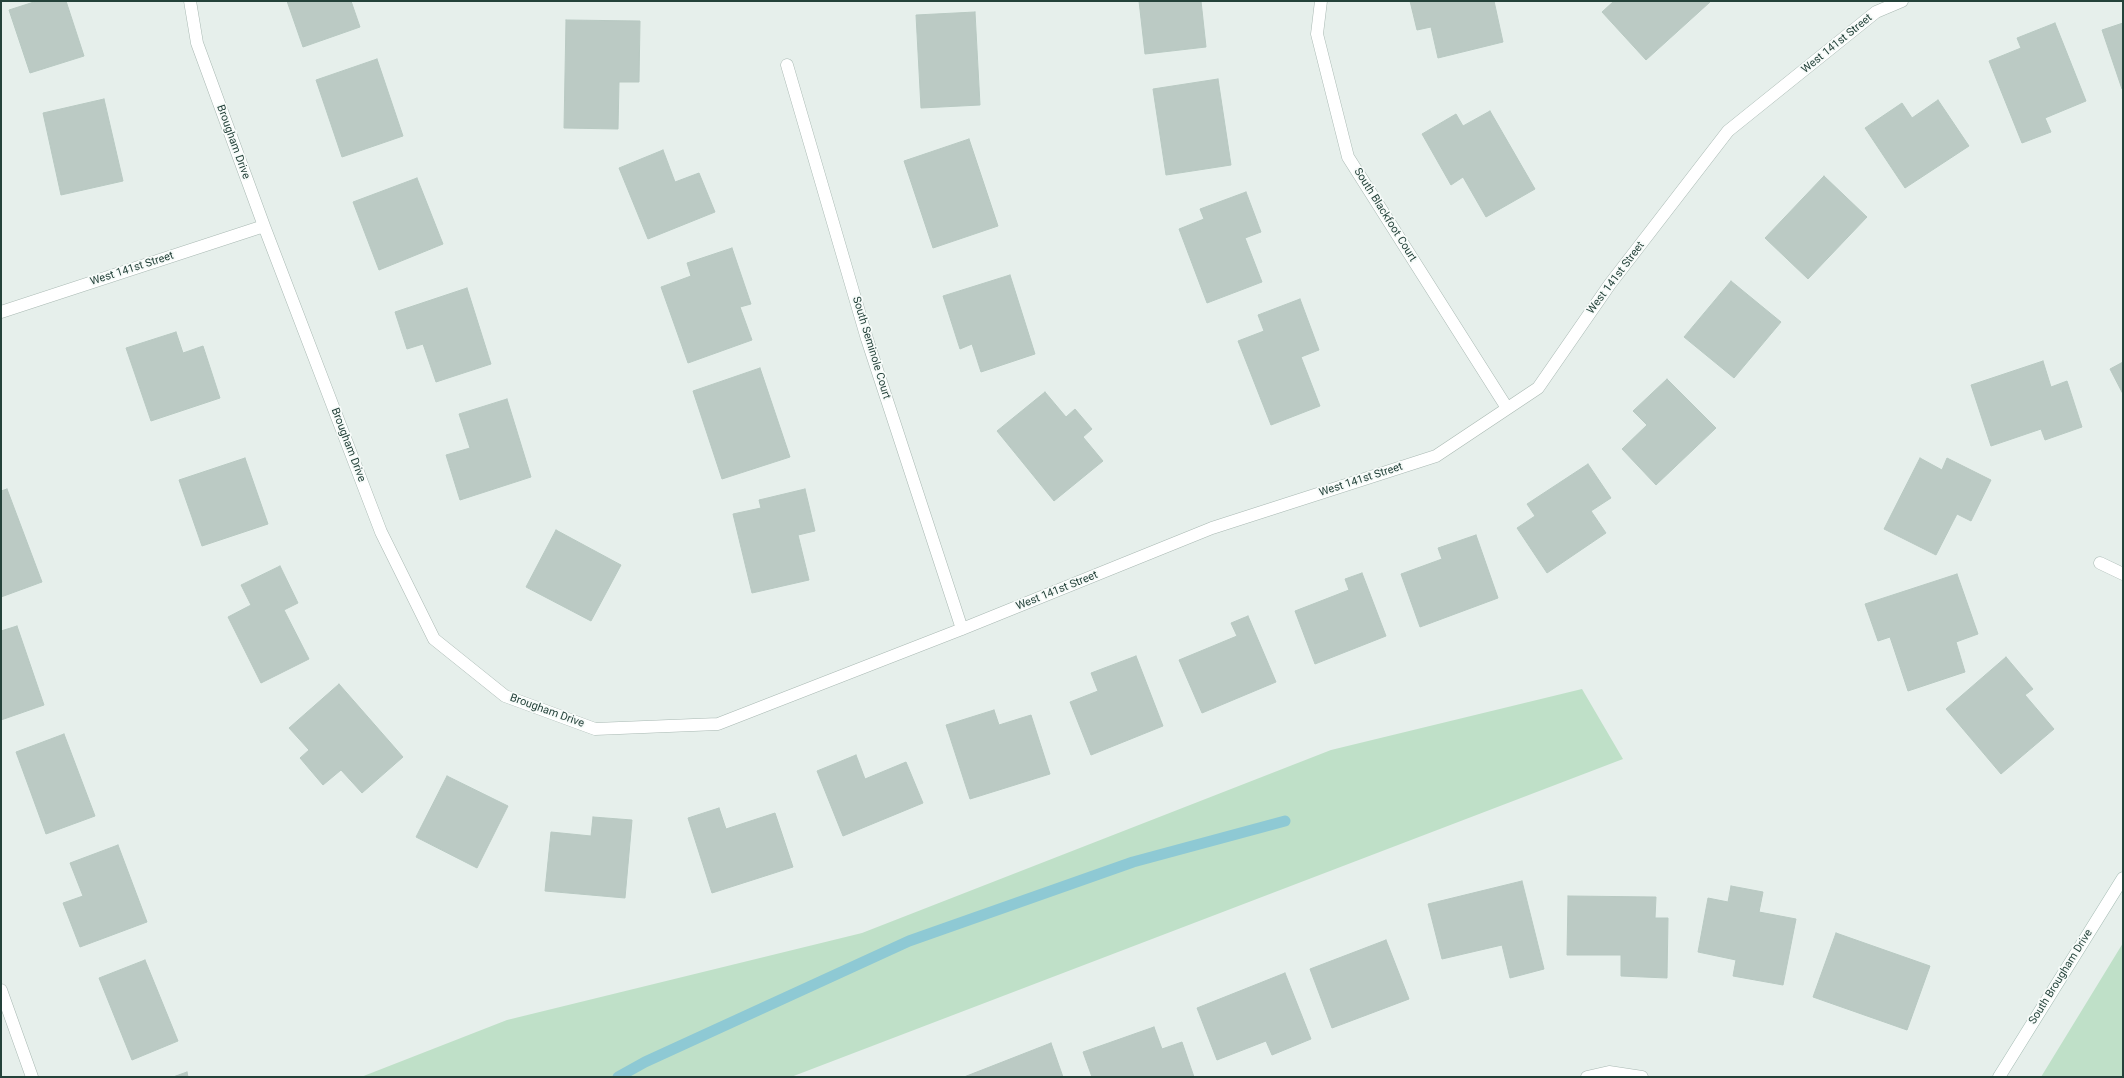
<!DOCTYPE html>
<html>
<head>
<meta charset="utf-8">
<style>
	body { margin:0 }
	#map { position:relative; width:2124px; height:1078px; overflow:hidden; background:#e6efeb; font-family:Roboto,sans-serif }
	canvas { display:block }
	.frame { position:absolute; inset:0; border:2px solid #24423a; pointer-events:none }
</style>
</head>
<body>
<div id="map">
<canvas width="2124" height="1078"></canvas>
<div class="frame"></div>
</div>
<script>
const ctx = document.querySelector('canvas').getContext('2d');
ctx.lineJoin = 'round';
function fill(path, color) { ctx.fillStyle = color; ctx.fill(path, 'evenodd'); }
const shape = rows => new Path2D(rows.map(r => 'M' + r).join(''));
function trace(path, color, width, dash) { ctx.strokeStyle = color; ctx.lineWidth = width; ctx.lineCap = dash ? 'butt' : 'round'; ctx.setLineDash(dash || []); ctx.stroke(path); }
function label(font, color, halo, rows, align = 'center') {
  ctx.font = font + ' Roboto,sans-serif'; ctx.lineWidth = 3.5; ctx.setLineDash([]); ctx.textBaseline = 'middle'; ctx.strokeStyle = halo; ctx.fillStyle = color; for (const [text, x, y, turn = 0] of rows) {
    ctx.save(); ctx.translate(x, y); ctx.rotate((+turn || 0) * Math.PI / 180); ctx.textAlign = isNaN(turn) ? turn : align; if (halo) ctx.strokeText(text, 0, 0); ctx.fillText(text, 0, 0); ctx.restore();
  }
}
fill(shape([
	[1582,689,1623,759,791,1077,361,1077,507,1020,862,933,1331,750],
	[2123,943,2123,1077,2041,1077]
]), '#bfe0c8');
trace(shape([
	[618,1077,645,1062,909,941,1133,862,1285,821]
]), '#8ec9d4', 11);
const building = shape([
	[37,1,66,1,84,56,30,73,9,10,37,1],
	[287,1,351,1,360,27,303,47,287,1],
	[1139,1,1201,1,1206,47,1145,54,1139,1],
	[1410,1,1494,1,1503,42,1438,58,1431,27,1417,30,1410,1],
	[1614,1,1709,1,1710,2,1646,60,1602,12,1614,1],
	[975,12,980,105,921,108,916,15,975,12],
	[566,20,640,21,639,82,619,82,618,129,564,128,566,20],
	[2055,23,2086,101,2045,118,2051,132,2022,143,1989,61,2021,48,2017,38,2055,23],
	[2123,23,2123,89,2122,89,2102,30,2123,23],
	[377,59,403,136,342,157,316,80,377,59],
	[1218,79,1231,165,1166,175,1153,89,1218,79],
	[104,99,123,181,61,195,43,113,104,99],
	[1938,100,1969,146,1905,188,1865,128,1902,103,1912,118,1938,100],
	[1490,111,1535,189,1486,217,1463,177,1451,185,1422,134,1456,114,1463,126,1490,111],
	[969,139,998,226,933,248,904,161,969,139],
	[663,150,675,182,699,173,715,212,648,239,619,168,663,150],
	[1824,176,1867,217,1808,279,1765,238,1824,176],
	[417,178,443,244,379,270,353,202,417,178],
	[1246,192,1261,232,1245,238,1262,282,1207,303,1179,229,1204,219,1200,209,1246,192],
	[732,248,751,304,740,307,752,340,688,363,661,287,691,276,687,263,732,248],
	[1010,275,1035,354,981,372,972,344,960,349,943,296,1010,275],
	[1731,281,1781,322,1734,378,1684,337,1731,281],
	[467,288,491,364,436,382,423,344,407,349,395,312,467,288],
	[1300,299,1319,350,1301,357,1320,406,1271,425,1238,341,1264,331,1258,315,1300,299],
	[176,332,183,353,203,346,220,398,151,421,126,348,176,332],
	[2043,361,2051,387,2067,381,2082,427,2045,440,2041,429,1991,446,1971,385,2043,361],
	[2123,362,2123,394,2110,369,2123,362],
	[760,368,790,457,722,479,693,391,760,368],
	[1667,379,1716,428,1656,485,1622,449,1647,425,1633,411,1667,379],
	[1045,392,1066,417,1075,409,1092,429,1083,437,1103,461,1054,501,997,431,1045,392],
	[507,399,531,477,460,500,446,455,470,448,459,414,507,399],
	[245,458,268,524,202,546,179,480,245,458],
	[1920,458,1942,470,1947,458,1991,480,1971,521,1957,514,1936,555,1884,529,1920,458],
	[1588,464,1611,498,1591,511,1606,533,1547,573,1517,528,1535,516,1527,504,1588,464],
	[7,489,42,582,1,597,1,491,7,489],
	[805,489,815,531,798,535,809,580,752,593,733,514,761,508,759,500,805,489],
	[556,530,621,565,591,621,526,587,556,530],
	[1476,535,1498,598,1420,627,1401,574,1442,559,1438,548,1476,535],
	[280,566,298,603,284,610,309,659,261,683,228,617,251,605,241,585,280,566],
	[1362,573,1386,636,1315,664,1295,611,1349,590,1345,579,1362,573],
	[1957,574,1978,634,1956,642,1965,672,1908,691,1890,637,1878,641,1865,604,1957,574],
	[1248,616,1276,682,1202,713,1179,660,1237,636,1231,623,1248,616],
	[17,626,44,705,1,720,1,631,17,626],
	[1136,656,1163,726,1091,755,1070,702,1098,691,1091,673,1136,656],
	[2006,657,2033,689,2025,695,2054,729,2001,774,1946,709,2006,657],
	[339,684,403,757,362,793,341,770,323,785,300,758,309,750,289,728,339,684],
	[994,710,999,725,1031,715,1050,774,970,799,946,725,994,710],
	[64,734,95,816,46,834,16,752,64,734],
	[856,755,865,779,906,762,923,803,843,836,817,771,856,755],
	[447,776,508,806,477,868,416,837,447,776],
	[719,808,726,829,775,813,793,867,712,893,688,818,719,808],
	[593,817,632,820,625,898,545,891,551,832,591,836,593,817],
	[118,845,147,922,80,947,63,903,83,896,70,863,118,845],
	[1522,881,1544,969,1510,978,1502,945,1442,959,1428,904,1522,881],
	[1731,886,1763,892,1759,912,1796,919,1783,985,1733,976,1736,960,1698,952,1708,898,1728,902,1731,886],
	[1568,896,1656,897,1655,918,1668,918,1667,978,1621,976,1621,955,1567,955,1568,896],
	[1836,933,1930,966,1907,1030,1813,997,1836,933],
	[1386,940,1409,999,1332,1028,1310,969,1386,940],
	[145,960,178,1041,132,1060,99,978,145,960],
	[1285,973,1311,1039,1272,1055,1266,1041,1217,1060,1197,1008,1285,973],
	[1154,1027,1162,1049,1182,1042,1194,1077,1092,1077,1083,1052,1154,1027],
	[1051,1043,1063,1077,964,1077,1051,1043],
	[187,1072,188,1077,173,1077,187,1072]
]);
fill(building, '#bbcac4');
trace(building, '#b8c9c2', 1);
const street = shape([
	[190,1,197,43,264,226,381,532,434,639,505,696,595,729,718,724,962,629,1212,528,1436,456,1538,388,1610,284,1728,131,1876,12,1902,1],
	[1321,1,1317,34,1348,157,1507,408],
	[787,65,867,339,962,629],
	[1,312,264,226],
	[2100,563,2123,574],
	[1,990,32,1077],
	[1587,1077,1609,1072,1642,1077]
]);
const secondary = shape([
	[1999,1077,2123,878]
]);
trace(street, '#a8b8b2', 13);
trace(secondary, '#a4bbb3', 13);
trace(street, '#fff', 12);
trace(secondary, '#fff', 12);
label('11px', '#24423a', '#f7fbf9', [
	["West 141st Street",1837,44,-39],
	["Brougham Drive",233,142,70],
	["South Blackfoot Court",1385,215,58],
	["West 141st Street",132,269,-18],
	["West 141st Street",1616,278,-53],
	["South Seminole Court",871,348,73],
	["Brougham Drive",348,445,69],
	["West 141st Street",1361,480,-18],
	["West 141st Street",1057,591,-22],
	["Brougham Drive",547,711,20],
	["South Brougham Drive",2061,977,-58]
]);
</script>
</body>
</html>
